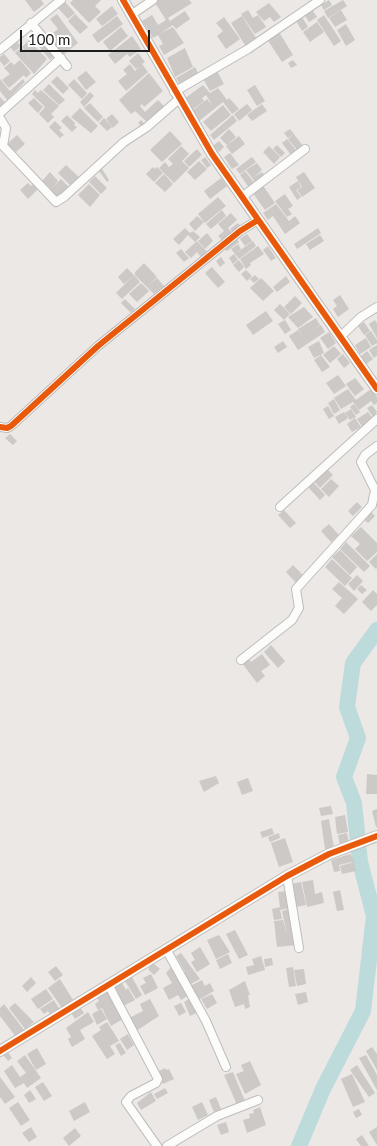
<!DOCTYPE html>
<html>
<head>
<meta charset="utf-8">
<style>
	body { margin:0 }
	#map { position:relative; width:377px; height:1146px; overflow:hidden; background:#ebe8e6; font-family:Lato,sans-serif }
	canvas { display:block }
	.scale { position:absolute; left:20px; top:30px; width:130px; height:22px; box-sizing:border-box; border:2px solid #1d1d1d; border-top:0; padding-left:6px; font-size:15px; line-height:18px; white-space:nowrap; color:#1d1d1d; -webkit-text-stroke:4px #fff; paint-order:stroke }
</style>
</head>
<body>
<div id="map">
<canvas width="377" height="1146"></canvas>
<div class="scale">100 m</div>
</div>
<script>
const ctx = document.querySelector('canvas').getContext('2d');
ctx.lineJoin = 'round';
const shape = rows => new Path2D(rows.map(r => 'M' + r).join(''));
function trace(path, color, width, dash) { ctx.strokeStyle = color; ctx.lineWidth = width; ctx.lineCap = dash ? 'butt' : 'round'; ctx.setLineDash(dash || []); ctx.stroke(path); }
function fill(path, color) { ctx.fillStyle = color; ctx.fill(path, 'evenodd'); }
trace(shape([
	[299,1146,323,1089,363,1011,374,916,360,862,354,803,344,777,358,738,347,707,353,663,377,630]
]), '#bddbdb', 16);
fill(shape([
	[25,0,41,0,44,4,34,12],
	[73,0,101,0,95,6,101,12,89,23,70,3],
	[156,0,189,0,192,3,168,18,170,21,185,11,190,19,176,29,173,25,161,33,173,27,184,43,164,55,159,46,163,44,158,35,153,38,142,21,152,15,158,25,166,20,154,1],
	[329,0,332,5,324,10,321,5],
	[343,0,347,6,328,18,324,11],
	[65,2,75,13,68,19,58,8],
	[269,3,281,17,274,22,270,17,264,21,256,12],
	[112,6,118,14,102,26,96,19],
	[311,8,317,17,309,22,303,13],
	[248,10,253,18,258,15,266,27,255,34,241,14],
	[341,10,347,20,335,27,329,18],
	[57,14,78,43,63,55,48,37,58,29,50,19],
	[75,14,88,27,80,34,68,21],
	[324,15,341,41,334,46,317,20],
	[117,16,123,24,98,43,92,35],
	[242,16,256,38,245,45,231,23],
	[224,17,240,39,226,49,217,36,223,31,216,23],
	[302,17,308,27,302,31,296,21],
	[317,22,324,32,310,42,303,32],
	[346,24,355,40,346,46,337,30],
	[121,27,128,36,110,51,103,42],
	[279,32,293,55,282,62,267,39],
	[132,36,141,49,130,57,127,54,115,64,108,55],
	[43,39,56,55,50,60,37,44],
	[15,40,21,46,14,52,9,45],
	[29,40,47,59,34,74,15,53,21,47,30,57,22,47],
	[185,48,193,67,175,77,167,58],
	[138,53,145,62,142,64,148,72,126,91,118,81,127,74,123,70,130,64,135,71,140,66,136,69,129,61],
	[4,54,10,61,4,66,0,61,0,57],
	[20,60,31,73,26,78,24,75,9,88,2,80,10,74,4,68,11,62,14,65],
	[293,60,297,65,291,68,288,63],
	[195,67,199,75,181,86,176,78],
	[216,69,224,84,210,91,202,77],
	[86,71,96,82,86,90,77,78],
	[149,73,163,91,144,107,142,104,140,106,145,112,158,100,165,107,148,123,135,111,131,114,119,100],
	[57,76,69,88,63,94,51,82],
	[0,79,10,91,23,79,25,82,7,100,0,91],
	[74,79,87,93,82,99,68,85],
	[49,84,65,100,59,105,43,90],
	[203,85,210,93,218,88,227,100,229,98,239,109,232,114,223,102,199,121,192,111,207,99,212,105,206,95,202,98,204,101,192,110,184,99],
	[255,85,265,101,257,106,247,90],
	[35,90,38,93,41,90,59,106,51,114,54,117,48,123,39,114,45,107,32,94],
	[90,92,94,96,84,107,80,102],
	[0,97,5,102,0,107],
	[34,98,43,107,38,113,28,103],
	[90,103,103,117,98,122,84,108],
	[247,104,252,110,239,121,234,114],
	[262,104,267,111,252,121,247,115],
	[223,105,231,115,211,131,203,122],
	[80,108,98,126,91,133,71,117],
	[112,114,119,122,113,128,106,119],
	[67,115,75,123,74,125,77,127,72,132,61,121],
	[233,115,237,121,214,140,210,135],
	[104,118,112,127,107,131,99,123],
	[141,120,146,125,143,128,138,123],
	[55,121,62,128,59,130,64,135,60,138,49,127],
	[229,129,236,137,227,145,220,138],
	[290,129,294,134,288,138,284,133],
	[170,131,182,144,162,162,150,150],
	[294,134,303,146,298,151,288,139],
	[17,135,25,144,16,152,7,144],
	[239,136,245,144,232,154,226,146],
	[287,139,296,150,291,155,282,143],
	[219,141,224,147,219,152,213,146],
	[277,145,285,153,281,157,273,149],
	[181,146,189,154,182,161,189,168,174,183,159,168,165,162,169,167,173,164,168,159],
	[269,146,280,157,274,164,263,152],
	[197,149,202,155,189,167,184,161],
	[230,153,239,165,232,169,224,157],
	[205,157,211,165,207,168,201,160],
	[252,157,256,162,240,174,236,169],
	[199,161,207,169,195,180,187,172],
	[257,163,262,170,254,177,262,172,265,176,256,183,246,170],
	[66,165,82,180,72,187,58,173],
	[153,167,155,169,157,167,163,173,154,182,146,174],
	[102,169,109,180,107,182,99,171],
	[245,171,256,185,250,189,240,175],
	[50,172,58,181,53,187,61,179,71,189,62,198,59,195,56,198,49,192,51,189,42,181],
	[304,172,315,188,302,197,297,190,302,187,296,177],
	[164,174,173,184,165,192,155,183],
	[95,176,107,188,101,194,89,182],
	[221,178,227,186,210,199,204,191],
	[298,181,301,187,296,190,301,197,297,200,289,187],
	[28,183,31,186,33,184,38,189,28,199,20,190],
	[89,184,100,195,90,207,78,195],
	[262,184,275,203,265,210,252,192],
	[285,194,293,206,288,209,292,214,287,217,275,201],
	[218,197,226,206,205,223,198,214],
	[276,204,289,221,295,216,300,223,285,234,273,216,268,220,263,213],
	[222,210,226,216,211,229,206,224],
	[231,213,237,220,228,228,233,234,224,242,218,236,224,231,218,224],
	[197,216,204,222,195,231,189,224],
	[238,223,243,228,235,235,230,229],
	[185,228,190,233,193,231,200,237,195,242,188,235,179,245,173,239],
	[318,228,321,233,297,249,294,244],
	[207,233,213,241,205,249,198,241],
	[247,234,252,241,245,246,240,239],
	[320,235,324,241,310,250,306,244],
	[235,237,239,242,227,251,223,247],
	[197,241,207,252,201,257,197,252,191,258,185,252],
	[253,241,256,246,239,259,235,254],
	[238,244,241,249,235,254,231,249],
	[258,246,264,254,250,263,251,265,246,269,240,259],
	[268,246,276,258,271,261,263,250],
	[181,249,189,258,184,262,176,253],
	[234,254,238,260,233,264,229,258],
	[221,257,225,263,220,267,216,261],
	[239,260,244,267,239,272,233,265],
	[144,263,157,277,147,287,135,275,135,272],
	[212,267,225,282,218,288,205,273],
	[127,268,134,275,124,284,118,277],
	[246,270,252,276,247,281,241,274],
	[134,275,140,282,122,299,116,293],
	[255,275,259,279,254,283,250,279],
	[286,276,290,282,277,292,273,287],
	[157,278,164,286,154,294,147,287],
	[261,278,274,291,263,301,250,288],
	[141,283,149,291,137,302,129,294],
	[340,295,349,309,338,317,333,309,337,306,333,300],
	[295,296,302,303,291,314,284,307],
	[125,299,135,309,131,313,121,303],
	[280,304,290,314,284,320,274,310],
	[304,307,313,317,298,328,288,317],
	[266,311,273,321,253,335,246,325],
	[316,318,320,325,313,329,321,325,325,332,298,350,289,336,298,330,304,339,298,329],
	[285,320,291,330,285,334,278,324],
	[375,320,377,324,377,338,369,324],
	[364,322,370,331,364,335,358,326],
	[371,331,377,340,377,343,372,346,365,335],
	[329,332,336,343,328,349,320,338],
	[366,338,371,347,360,354,355,345],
	[283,341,287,347,278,353,274,347],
	[319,341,324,353,314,358,308,347],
	[377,345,377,355,374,358,369,350],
	[334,346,341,354,330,363,323,355],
	[367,351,373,359,365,365,360,357],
	[343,354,350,363,344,368,337,359],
	[321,355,330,367,322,372,314,360],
	[338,375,346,386,334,394,326,383],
	[355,378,364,389,355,396,346,384],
	[348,389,356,400,371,389,377,397,377,403,374,405,371,401,359,410,353,402,341,409,334,398],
	[334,399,340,410,334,414,328,403],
	[354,404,360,412,356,415,350,407],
	[372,405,377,412,373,417,367,408],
	[328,406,334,416,329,419,323,409],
	[351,409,356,417,350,420,345,413],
	[344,412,348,418,339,424,335,417],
	[368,412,374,420,363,428,357,419],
	[355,418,361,427,352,432,347,424],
	[10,434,17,441,13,445,5,438],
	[325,467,333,475,320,488,313,480],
	[331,479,339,486,329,497,321,489],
	[312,481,325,495,320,500,307,486],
	[357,502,362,507,353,516,348,511],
	[284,510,296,523,290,528,278,515],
	[369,510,375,516,368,523,362,518],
	[329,524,339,535,331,542,321,531],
	[361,527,377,543,377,552,367,561,355,549,360,544,351,536],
	[346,542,370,566,364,572,340,549],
	[340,550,357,567,350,575,332,557],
	[377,554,377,568,376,569,369,562],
	[332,559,352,578,345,586,325,567],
	[293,565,305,577,297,584,286,572],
	[357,575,363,581,354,591,348,584],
	[339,582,358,599,344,614,335,606,342,598,332,589],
	[361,585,367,590,362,594,357,589],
	[373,590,377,594,377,605,371,611,362,602],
	[271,645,285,661,278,668,264,652],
	[262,654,270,665,261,671,265,676,257,683,242,663,248,658,251,662],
	[367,774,377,775,377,794,366,794],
	[216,776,219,783,204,792,199,781],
	[248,778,253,791,242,795,237,782],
	[331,806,333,814,321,816,319,808],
	[377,809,377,827,376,827,372,811],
	[345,815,348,832,337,834,335,817],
	[329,819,334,848,325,849,321,821],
	[272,828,274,834,262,838,260,832],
	[279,833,280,838,270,842,268,837],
	[347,833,349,843,340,845,338,835],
	[285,838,293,862,279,867,271,843],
	[350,854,355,861,339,865,340,871,334,872,331,860],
	[354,862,356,871,342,874,340,866],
	[313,880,315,894,322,892,324,903,307,907,302,882],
	[301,882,306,905,296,907,291,884],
	[340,890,344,910,337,911,333,892],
	[287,891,290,908,280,910,282,919,274,920,272,909,280,907,278,892],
	[289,909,291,928,294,927,297,945,277,947,274,921,283,920,287,935,282,911],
	[235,930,248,955,239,959,226,934],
	[219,935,230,952,216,959,207,940],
	[200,947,210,964,197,972,191,962,195,960,191,953],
	[181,953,200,979,189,985,182,974,185,972,176,956],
	[228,954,232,963,220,969,216,960],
	[261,956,265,970,248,975,246,967,254,965,252,959],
	[272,958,273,965,265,967,264,959],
	[153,963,160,969,154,975,148,969],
	[173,965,189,995,181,1000,178,995,169,1000,163,988,172,983,166,973],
	[56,966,63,975,55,981,48,972],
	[293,967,296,986,289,987,286,968],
	[304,969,306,984,297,986,294,970],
	[151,974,158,988,145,995,140,986,146,983,143,978],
	[31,977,36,983,27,992,22,986],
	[132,977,142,995,136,999,125,981],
	[60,979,73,1000,62,1008,48,988],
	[202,980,205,986,210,983,214,991,198,1000,190,986],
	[245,981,250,995,248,995,250,1007,245,1009,244,1004,235,1007,229,990],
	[122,983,126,990,128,988,135,1000,123,1006,113,987],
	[106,988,123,1019,111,1026,102,1008,98,1010,95,1004,99,1001,95,995],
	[46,989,53,999,38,1009,31,999],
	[306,992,308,1002,298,1005,295,994],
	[212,994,217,1003,207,1009,201,999],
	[191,998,198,1012,190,1016,184,1002],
	[150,999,159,1016,136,1031,129,1018,143,1011,140,1004],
	[54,1000,60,1010,51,1016,48,1011,44,1014,40,1009],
	[15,1003,34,1022,25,1029,9,1008],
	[181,1003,186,1012,179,1016,174,1006],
	[4,1004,24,1030,16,1037,0,1016,0,1008],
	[79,1006,84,1013,75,1019,70,1011],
	[101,1009,107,1019,97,1025,92,1014],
	[88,1012,94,1022,80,1030,85,1039,72,1047,68,1039,71,1037,66,1028],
	[107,1022,119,1041,110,1046,104,1036,115,1054,107,1059,92,1036,101,1030,99,1027],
	[128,1034,134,1045,127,1050,120,1039],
	[120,1043,126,1053,121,1056,115,1045],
	[372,1047,377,1054,377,1070,366,1051],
	[37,1048,46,1064,36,1070,27,1054],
	[6,1049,12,1058,8,1061,1,1052],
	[25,1055,41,1078,27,1088,24,1083,15,1088,4,1071,12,1065,20,1077,26,1073,17,1061],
	[366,1055,377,1075,377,1090,359,1058],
	[250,1061,261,1085,245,1094,236,1074,244,1071,241,1065],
	[357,1065,375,1093,369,1097,350,1070],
	[165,1068,166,1070,169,1069,174,1079,163,1084,157,1072],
	[233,1072,245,1101,237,1105,224,1075],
	[352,1074,365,1102,353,1107,341,1079],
	[0,1077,15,1097,5,1104,0,1097],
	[43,1082,52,1096,44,1101,35,1087],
	[165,1088,168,1093,157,1099,154,1094],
	[30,1090,36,1099,29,1103,24,1095],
	[151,1092,156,1101,141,1110,137,1103],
	[216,1097,221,1109,214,1112,209,1100],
	[18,1102,30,1120,21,1126,9,1108],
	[85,1102,90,1112,74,1121,69,1111],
	[202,1102,208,1115,198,1120,192,1107],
	[260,1107,266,1125,247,1133,243,1120,250,1118,249,1114,254,1113,253,1110],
	[359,1109,362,1115,356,1118,353,1112],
	[226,1122,229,1132,221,1135,217,1125],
	[31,1127,37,1137,29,1142,22,1133],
	[377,1127,377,1145,369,1132],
	[75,1128,81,1136,69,1146,63,1138],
	[362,1135,369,1146,361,1146,356,1139]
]), '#ccc9c7');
const minor = shape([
	[131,15,153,0],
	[31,23,67,66],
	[0,50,61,0],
	[174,92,248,49,320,0],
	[0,113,61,58],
	[0,118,6,128,3,146,56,202,64,197,124,142,147,127,179,99],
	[242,197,305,149],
	[340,337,361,317,377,307],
	[0,427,7,428,11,426,98,346,240,231,258,220],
	[280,507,377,419],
	[241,660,292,620,299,608,296,589,372,505,375,490,361,462,365,455,377,446],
	[287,876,299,948],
	[166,949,206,1021,226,1067],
	[108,984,158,1079,156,1083,131,1096,126,1102,157,1146],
	[167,1146,217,1116,258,1100]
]);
const tertiary = shape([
	[123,0,212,154,377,389],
	[0,1051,287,876,329,854,377,836]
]);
trace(minor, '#bebdbc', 10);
trace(tertiary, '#bebdbc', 12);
trace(minor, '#fcfcfb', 8);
trace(tertiary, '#fcfcfb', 10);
trace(shape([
	[123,0,212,154,377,389],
	[0,427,7,428,11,426,98,346,240,231,258,220],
	[0,1051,287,876,329,854,377,836]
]), '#e8590c', 6);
</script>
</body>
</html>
